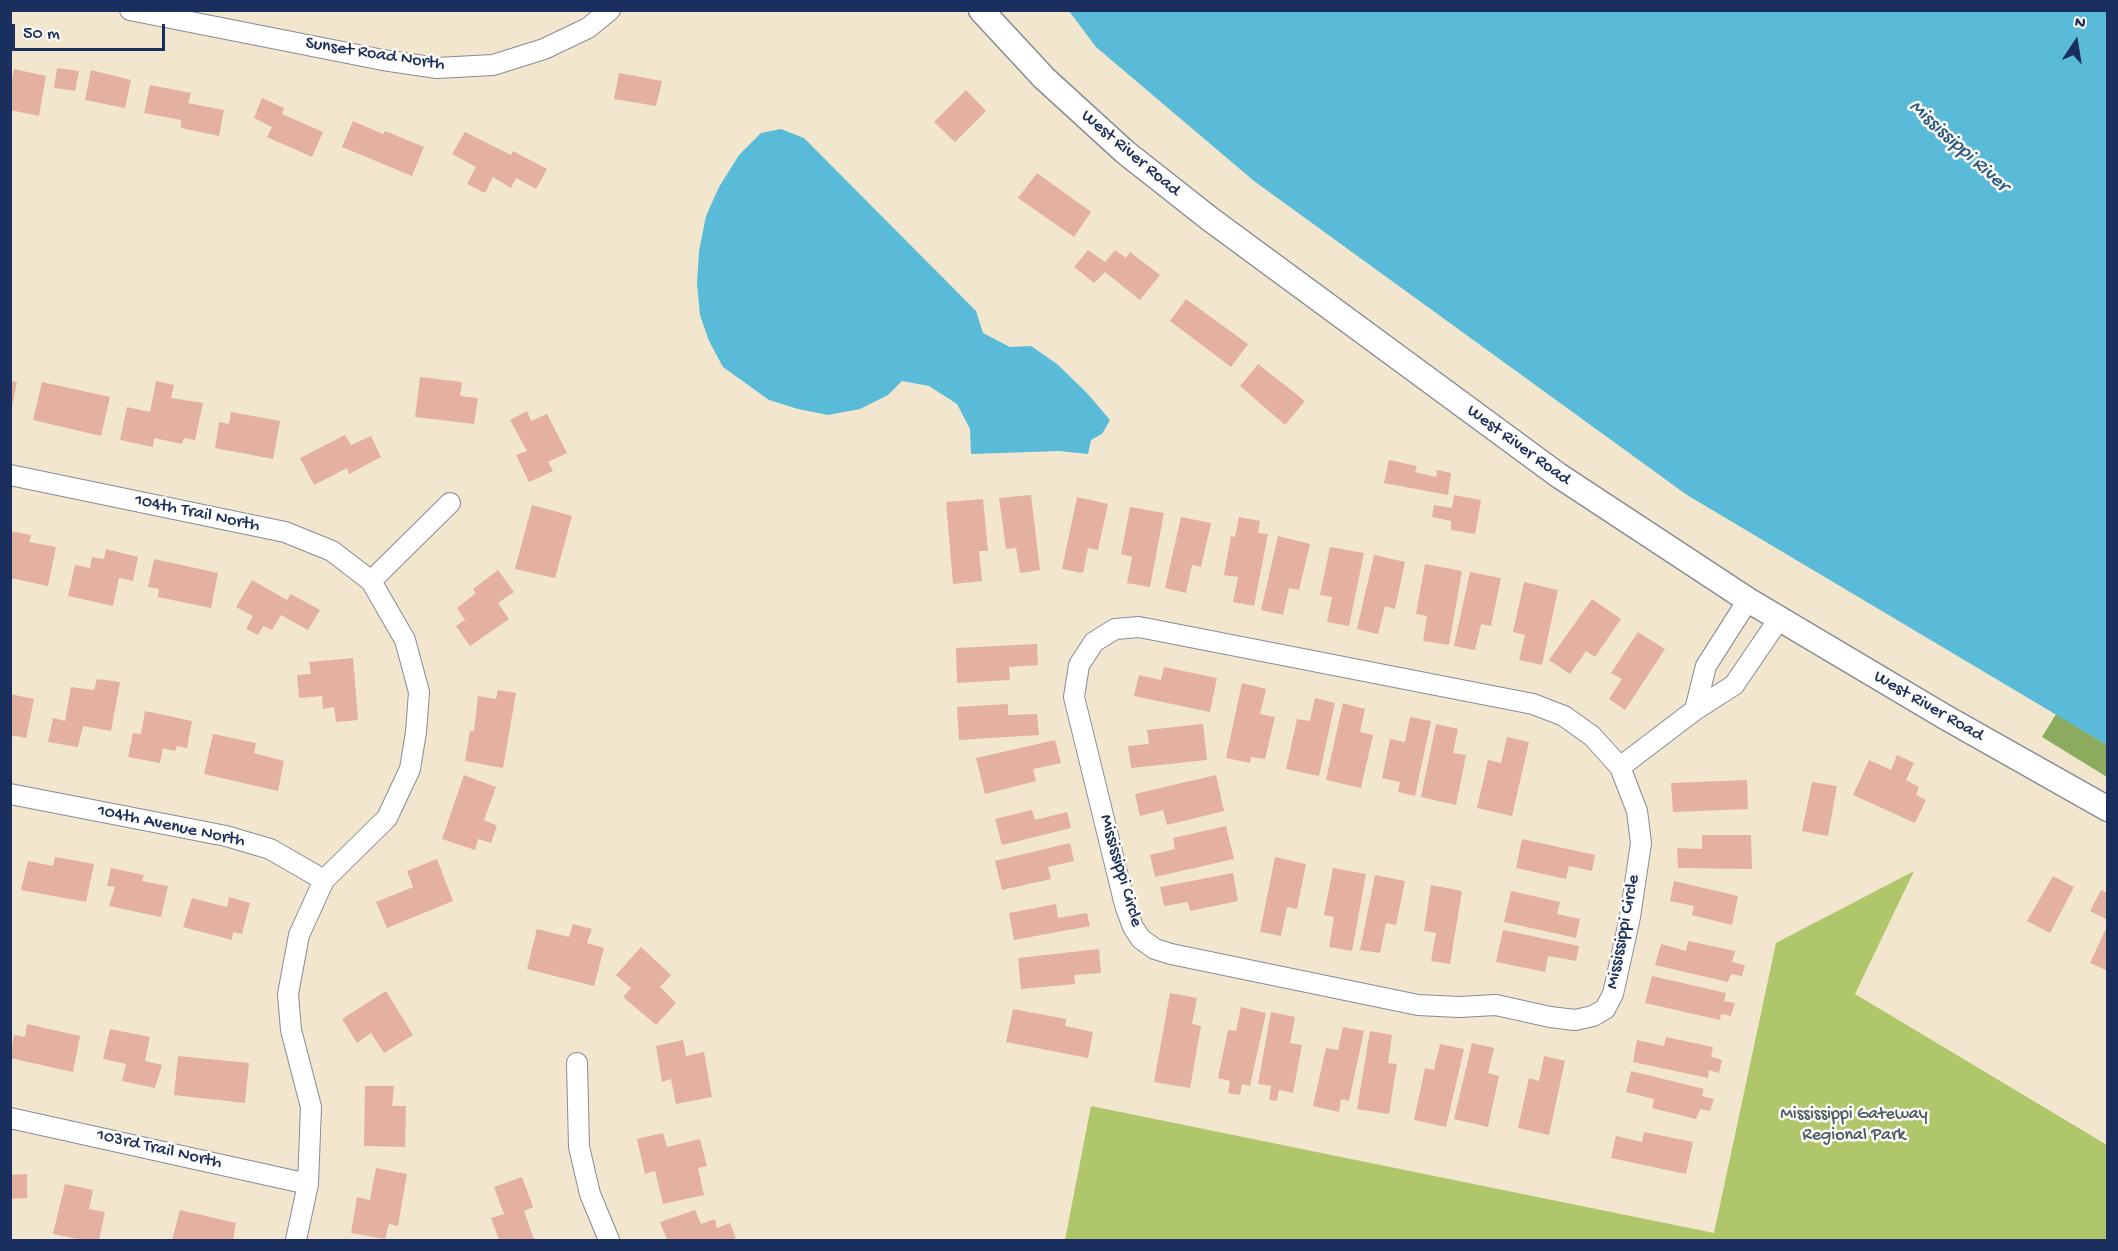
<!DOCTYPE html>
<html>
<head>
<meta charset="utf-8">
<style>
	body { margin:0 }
	#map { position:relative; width:2118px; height:1251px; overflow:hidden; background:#f2e7ce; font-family:"Gochi Hand",sans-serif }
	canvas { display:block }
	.frame { position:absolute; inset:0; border:12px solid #1b2f5e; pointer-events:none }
	.north { position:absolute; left:2046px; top:12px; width:60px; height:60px; -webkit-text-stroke:4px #fdfcf7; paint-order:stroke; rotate:12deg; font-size:16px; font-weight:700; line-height:24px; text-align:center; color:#1b2f5e }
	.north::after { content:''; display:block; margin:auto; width:21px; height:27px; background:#1b2f5e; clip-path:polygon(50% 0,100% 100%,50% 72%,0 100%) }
	.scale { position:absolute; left:12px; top:24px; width:153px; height:27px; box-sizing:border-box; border:3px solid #1b2f5e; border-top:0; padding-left:8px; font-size:18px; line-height:21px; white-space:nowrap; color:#1b2f5e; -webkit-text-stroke:4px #fdfcf7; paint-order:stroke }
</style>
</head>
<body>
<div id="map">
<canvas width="2118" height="1251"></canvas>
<div class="frame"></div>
<div class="north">N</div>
<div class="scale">50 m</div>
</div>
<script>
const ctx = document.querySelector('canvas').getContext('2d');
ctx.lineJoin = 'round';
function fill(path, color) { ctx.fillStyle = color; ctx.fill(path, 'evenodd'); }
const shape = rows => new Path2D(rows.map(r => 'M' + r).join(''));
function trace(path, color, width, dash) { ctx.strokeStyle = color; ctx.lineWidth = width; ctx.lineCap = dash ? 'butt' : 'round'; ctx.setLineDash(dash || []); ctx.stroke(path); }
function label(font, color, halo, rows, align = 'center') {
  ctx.font = font + ' "Gochi Hand",sans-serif'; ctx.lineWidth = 5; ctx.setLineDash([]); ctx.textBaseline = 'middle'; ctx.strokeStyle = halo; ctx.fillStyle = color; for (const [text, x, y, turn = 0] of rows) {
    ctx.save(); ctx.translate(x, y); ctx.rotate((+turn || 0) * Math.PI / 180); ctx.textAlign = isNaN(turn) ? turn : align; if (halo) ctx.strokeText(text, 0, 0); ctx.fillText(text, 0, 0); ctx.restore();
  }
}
fill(shape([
	[1914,871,1855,994,2107,1145,2107,1240,1065,1240,1091,1106,1714,1233,1776,943]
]), '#b0c66a');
fill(shape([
	[2056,714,2107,745,2107,777,2042,737]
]), '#8cab5e');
fill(shape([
	[1069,11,2107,11,2107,745,1687,495,1254,181,1096,47],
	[781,129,804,138,976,311,983,333,1010,347,1031,346,1057,364,1087,393,1110,420,1102,434,1091,440,1088,454,1059,451,971,454,970,429,957,404,929,386,902,381,888,395,860,409,828,415,798,409,769,400,723,367,709,341,700,315,697,284,699,251,706,216,719,187,739,155,761,133]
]), '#59bbd7');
fill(shape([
	[57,68,79,71,75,91,54,88],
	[14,69,46,76,39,116,10,110,10,91],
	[91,70,131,80,125,108,85,100],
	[619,73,662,81,656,106,614,99],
	[150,85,191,93,188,103,224,110,219,136,181,128,181,120,144,113],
	[966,90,986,111,955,142,934,122],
	[262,98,284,108,282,114,323,132,312,157,267,137,272,127,254,118],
	[353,121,383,134,385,131,424,147,412,176,342,147],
	[465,132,511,155,513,151,547,169,536,189,516,178,511,188,493,177,485,193,467,184,476,167,452,154],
	[1037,173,1091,212,1074,237,1018,198],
	[1088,250,1105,262,1115,250,1126,258,1130,252,1160,275,1140,300,1105,272,1094,283,1074,267],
	[1186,299,1248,344,1231,367,1170,321],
	[1258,364,1305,401,1285,425,1240,386],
	[420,377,462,382,460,396,478,398,474,424,415,417],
	[10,381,17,382,12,407,10,407],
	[156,381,174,385,171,398,203,403,195,440,184,438,182,444,154,438,153,447,120,440,127,407,150,412],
	[42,382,110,397,101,436,33,420],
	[527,411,531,421,547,414,567,453,548,462,553,471,529,482,516,455,527,451,510,420],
	[231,412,280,421,273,459,215,448,219,422,229,424],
	[345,435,351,445,371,436,381,457,349,474,347,468,314,485,300,458],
	[1389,460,1417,466,1415,472,1436,477,1437,470,1451,473,1448,495,1384,483],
	[1031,495,1040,570,1020,573,1016,548,1006,549,999,498],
	[1454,495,1481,500,1475,534,1451,530,1451,521,1432,517,1434,505,1452,508],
	[1077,497,1108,504,1098,550,1088,548,1083,573,1062,569],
	[983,499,988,551,979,551,982,581,953,584,946,502],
	[532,505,572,516,555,578,515,569],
	[1130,507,1164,513,1150,587,1127,583,1132,557,1121,554],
	[1181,517,1211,523,1201,567,1192,565,1186,593,1165,588],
	[1239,517,1260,521,1258,533,1268,534,1254,606,1233,602,1238,577,1224,575,1231,536,1235,537],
	[10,531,31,535,29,542,56,547,48,586,10,578],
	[1278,536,1310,544,1299,590,1289,588,1283,615,1261,610],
	[1330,547,1364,553,1349,626,1327,622,1332,597,1320,595],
	[106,549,138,557,133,581,119,578,113,606,68,596,75,565,90,568,92,557,104,559],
	[1374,555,1405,562,1395,609,1385,606,1378,634,1357,629],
	[154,559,218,573,211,608,158,597,159,589,148,587],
	[1425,564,1462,571,1449,645,1423,641,1427,616,1416,614],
	[498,570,514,592,498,603,509,619,470,646,456,626,465,620,457,608,476,593,473,589],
	[1470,572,1501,578,1491,626,1481,624,1475,650,1454,646],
	[252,580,287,600,291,594,320,610,308,630,281,615,272,630,263,626,258,635,246,629,253,616,236,607],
	[1524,582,1558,590,1542,665,1519,660,1525,635,1513,632],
	[1592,599,1621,619,1595,657,1586,651,1570,674,1549,660],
	[1638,632,1665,649,1625,710,1609,699,1622,679,1611,673],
	[1037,644,1038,665,1009,667,1010,680,957,683,956,648],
	[353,658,358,720,336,722,334,707,323,709,322,696,299,698,297,675,311,674,309,662],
	[1164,667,1217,678,1210,712,1134,696,1139,675,1161,680],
	[97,679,120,682,111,731,83,726,78,747,48,742,53,718,65,721,71,687,94,690],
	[1242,683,1266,689,1260,714,1275,717,1265,759,1251,757,1250,763,1226,758],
	[498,690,516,693,503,768,465,761,470,731,474,731,478,696,496,699],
	[10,694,34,699,26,738,10,735],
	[1315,698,1335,703,1319,776,1286,769,1297,719,1310,721],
	[1343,703,1365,709,1360,732,1373,735,1361,788,1326,780],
	[1008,704,1008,715,1037,714,1039,735,959,740,957,707],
	[145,711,192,721,187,748,177,746,175,751,163,748,160,763,128,757,133,733,141,734],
	[1410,717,1431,721,1415,796,1398,792,1400,782,1382,778,1390,739,1405,742],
	[1203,724,1207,760,1131,768,1128,746,1149,744,1147,730],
	[1436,724,1458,729,1453,753,1466,755,1456,805,1421,797],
	[213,734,256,743,254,753,284,761,278,791,204,774],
	[1507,737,1529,742,1512,816,1477,808,1488,760,1501,763],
	[1055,740,1061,763,1033,769,1036,781,985,794,976,758],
	[1897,755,1914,763,1906,780,1919,787,1916,795,1926,800,1915,823,1853,795,1869,760,1891,770],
	[464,775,496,787,484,820,497,826,491,843,478,839,475,850,442,839],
	[1216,775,1224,811,1167,825,1163,810,1140,816,1135,794],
	[1747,780,1748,809,1673,812,1671,783],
	[1812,782,1837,786,1828,836,1802,831],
	[1032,810,1035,820,1067,812,1071,828,1002,845,995,819],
	[1226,826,1234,859,1155,877,1150,855,1175,849,1173,838],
	[1702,835,1751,835,1752,869,1678,868,1677,848,1702,849],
	[1522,839,1595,855,1592,871,1569,866,1566,879,1516,868],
	[1070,843,1074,861,1048,867,1051,879,1002,890,995,861],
	[55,857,94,864,86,902,21,890,28,861,53,866],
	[1275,857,1306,864,1297,909,1287,907,1281,936,1260,932],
	[437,859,453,901,387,928,376,902,413,887,407,871],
	[111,868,144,875,142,881,168,886,161,917,109,906,115,887,107,886],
	[1333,868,1366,874,1352,951,1329,947,1334,917,1324,915],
	[1233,873,1238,901,1190,911,1188,902,1164,906,1160,887],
	[1375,875,1405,881,1396,925,1386,923,1380,953,1360,950],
	[2053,876,2074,887,2050,933,2027,921],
	[1674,881,1738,896,1732,925,1692,915,1694,906,1670,901],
	[1431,885,1462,891,1450,964,1431,961,1436,933,1424,931],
	[2101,890,2108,893,2108,920,2090,911],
	[1511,891,1560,902,1557,914,1580,919,1576,938,1504,922],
	[229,897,250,903,242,934,233,932,232,940,183,927,192,898,227,907],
	[1056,904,1058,918,1087,913,1090,926,1014,940,1009,913],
	[573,924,592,929,587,943,604,948,594,986,527,969,537,929,569,937],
	[2108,924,2108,971,2090,963],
	[1503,930,1579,946,1576,961,1548,956,1545,972,1496,962],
	[1688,941,1735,951,1732,962,1745,965,1742,976,1731,974,1728,982,1655,965,1661,944,1686,951],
	[641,947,671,975,660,987,676,1003,656,1025,623,997,631,988,616,975],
	[1099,949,1101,973,1074,975,1075,984,1021,989,1018,958],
	[1652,976,1726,993,1724,1001,1735,1003,1731,1016,1721,1014,1720,1020,1645,1003],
	[386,991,413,1035,384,1053,371,1033,357,1043,342,1019],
	[1170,993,1197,998,1192,1024,1201,1026,1190,1088,1154,1082],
	[1241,1007,1266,1013,1250,1086,1242,1084,1240,1095,1228,1093,1230,1081,1218,1078,1228,1030,1236,1031],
	[1013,1009,1066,1019,1065,1026,1093,1032,1088,1058,1006,1042],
	[1271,1012,1295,1017,1290,1043,1302,1045,1293,1093,1279,1090,1277,1101,1269,1100,1271,1086,1258,1084],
	[27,1024,80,1036,73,1072,10,1058,14,1035,25,1037],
	[1343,1027,1364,1031,1349,1101,1341,1099,1339,1112,1313,1106,1326,1048,1338,1050],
	[110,1029,150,1037,145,1061,162,1065,155,1088,122,1081,126,1064,103,1059],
	[1370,1031,1392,1035,1388,1063,1397,1064,1389,1114,1357,1109],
	[1666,1037,1713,1047,1711,1057,1722,1060,1719,1073,1709,1070,1708,1078,1633,1062,1637,1040,1664,1046],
	[683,1040,686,1056,704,1052,712,1097,676,1104,671,1079,662,1082,656,1046],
	[1472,1043,1494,1048,1488,1073,1499,1076,1488,1127,1454,1119],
	[1440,1044,1464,1049,1446,1127,1414,1120,1425,1068,1434,1070],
	[178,1056,249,1063,245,1103,174,1095],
	[1544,1056,1565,1061,1549,1135,1518,1128,1529,1078,1539,1081],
	[1631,1071,1704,1089,1702,1096,1714,1099,1710,1111,1700,1109,1696,1119,1652,1108,1654,1099,1626,1092],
	[365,1086,394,1086,392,1106,406,1106,405,1147,364,1146],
	[1644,1132,1693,1142,1686,1174,1611,1158,1616,1136,1642,1142],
	[663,1133,667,1147,700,1139,707,1166,698,1168,704,1195,663,1204,655,1171,645,1174,637,1139],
	[376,1168,407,1174,398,1226,389,1224,385,1239,351,1233,357,1197,370,1200],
	[27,1174,27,1198,10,1199,10,1175],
	[522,1177,533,1207,524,1211,534,1240,499,1240,491,1218,504,1214,494,1187],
	[65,1184,93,1190,89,1209,105,1212,99,1240,83,1240,53,1234],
	[180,1210,236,1223,233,1240,172,1240],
	[695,1210,701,1224,715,1219,717,1228,730,1223,736,1238,730,1240,667,1240,660,1222]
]), '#e4b0a0');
const minor = shape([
	[130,10,383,60,437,68,493,65,544,49,588,28,610,10],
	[10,475,285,532,332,551,371,581,405,640,419,692,416,732,410,769,387,818,324,880,299,935,288,994,291,1030,311,1107,308,1184,296,1240],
	[371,581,450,503],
	[1139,627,1533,704,1564,716,1592,736,1620,767,1637,811,1641,843,1630,917,1613,994,1605,1009,1593,1016,1575,1020,1550,1017,1496,1005,1459,1007,1418,1005,1171,954,1155,949,1141,939,1133,927,1125,905,1074,697,1079,665,1094,642,1115,629,1139,627],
	[1695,710,1706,666,1748,600],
	[1620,767,1695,710,1734,685,1779,619],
	[10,794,226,836,270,849,324,880],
	[577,1063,579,1147,590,1194,609,1240],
	[10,1118,308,1184]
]);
const tertiary = shape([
	[981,10,1044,78,1125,152,1210,219,1558,475,1748,600,1945,717,2108,809]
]);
trace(minor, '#868b96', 22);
trace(tertiary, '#868b96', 27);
trace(minor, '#fff', 20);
trace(tertiary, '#fff', 24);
label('18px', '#1b2f5e', '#fdfcf7', [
	["Sunset Road North",375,55,9],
	["West River Road",1130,154,40],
	["West River Road",1518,446,36],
	["104th Trail North",197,514,12],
	["West River Road",1928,707,30],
	["104th Avenue North",171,827,12],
	["Mississippi Circle",1120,871,74],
	["Mississippi Circle",1624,932,-79],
	["103rd Trail North",159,1150,13]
]);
label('18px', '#485c62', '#fdfcf7', [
	["Mississippi Gateway",1854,1115],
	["Regional Park",1854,1136]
]);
label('italic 20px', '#2e5982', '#fdfcf7', [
	["Mississippi River",1958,147,42]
]);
</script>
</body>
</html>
